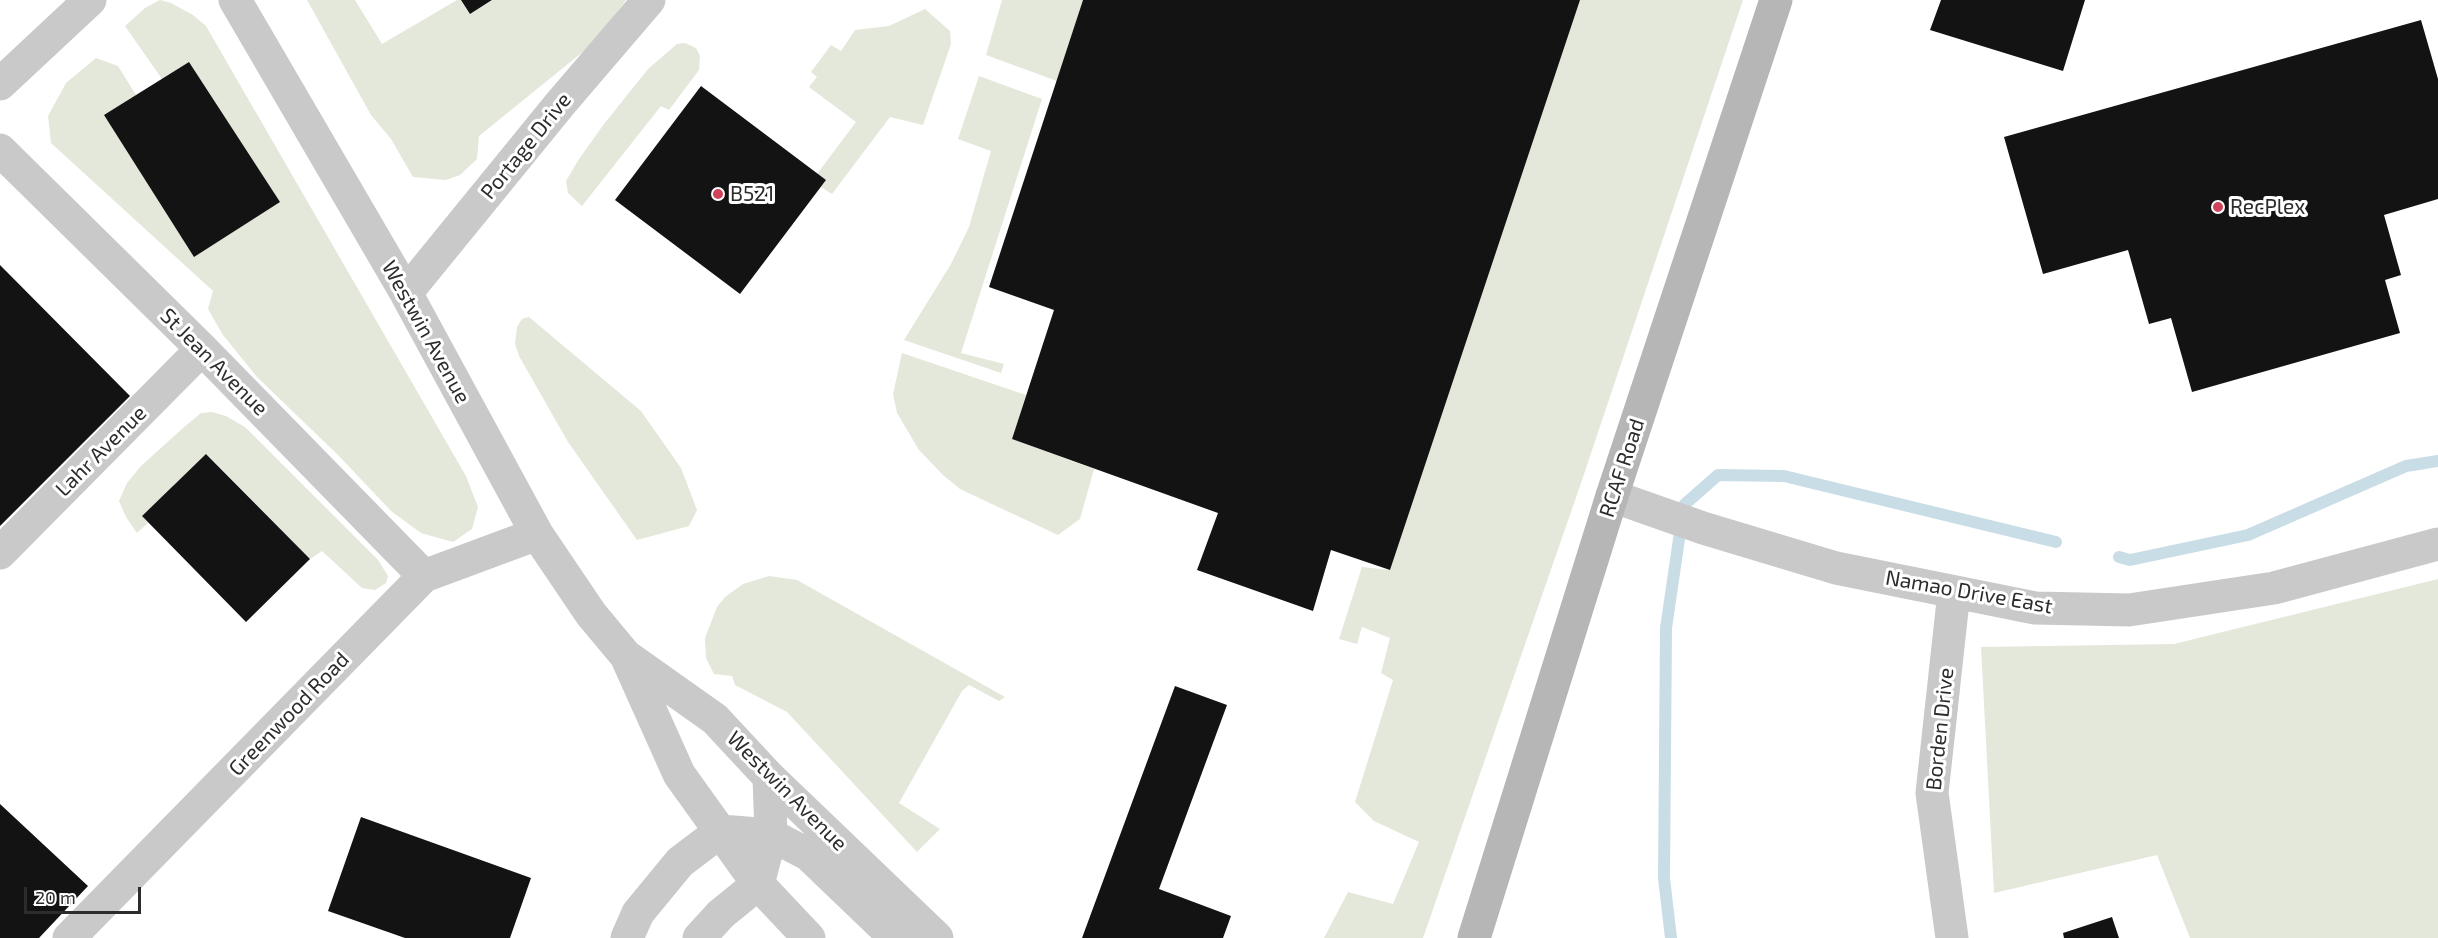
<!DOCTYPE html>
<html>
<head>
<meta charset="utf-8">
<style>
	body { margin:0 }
	#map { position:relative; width:2438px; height:938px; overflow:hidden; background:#fff; font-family:"Exo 2",sans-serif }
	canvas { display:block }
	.scale { position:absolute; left:24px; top:887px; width:117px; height:27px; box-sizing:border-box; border:3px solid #2c2c2c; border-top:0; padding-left:8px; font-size:18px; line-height:21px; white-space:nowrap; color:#2c2c2c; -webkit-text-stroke:4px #fff; paint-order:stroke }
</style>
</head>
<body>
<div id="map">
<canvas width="2438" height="938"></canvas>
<div class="scale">20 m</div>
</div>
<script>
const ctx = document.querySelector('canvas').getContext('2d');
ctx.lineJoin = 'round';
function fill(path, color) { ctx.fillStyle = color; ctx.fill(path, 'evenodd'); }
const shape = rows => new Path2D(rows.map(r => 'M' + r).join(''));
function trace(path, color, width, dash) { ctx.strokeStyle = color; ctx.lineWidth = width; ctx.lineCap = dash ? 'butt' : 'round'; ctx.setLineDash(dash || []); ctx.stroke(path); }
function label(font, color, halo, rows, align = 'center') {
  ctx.font = font + ' "Exo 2",sans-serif'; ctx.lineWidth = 6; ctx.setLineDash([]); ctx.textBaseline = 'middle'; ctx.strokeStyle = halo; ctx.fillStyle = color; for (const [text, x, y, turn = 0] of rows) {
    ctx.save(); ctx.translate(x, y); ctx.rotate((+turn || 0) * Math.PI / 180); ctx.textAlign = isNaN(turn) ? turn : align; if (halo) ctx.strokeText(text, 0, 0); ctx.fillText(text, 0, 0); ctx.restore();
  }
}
fill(shape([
	[160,0,171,3,193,15,206,26,466,476,478,507,472,529,453,542,421,533,391,511,338,455,257,377,223,335,208,309,213,291,51,143,48,116,66,83,96,58,118,66,136,95,162,79,125,26,145,8],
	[307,0,355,0,382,44,457,0,462,0,470,14,493,0,626,0,595,42,479,136,477,159,460,175,446,180,413,177,391,139,371,115],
	[1002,0,1083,0,1057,81,986,55],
	[1580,0,1743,0,1580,486,1423,938,1324,938,1348,892,1393,904,1419,842,1374,821,1355,802,1393,680,1381,673,1390,638,1362,627,1357,644,1339,639,1362,567,1390,570],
	[925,9,950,31,951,44,923,125,890,117,832,194,821,187,826,180,817,174,856,122,809,87,817,77,811,72,831,45,841,51,855,30,889,26],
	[685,43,696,48,700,56,699,70,669,110,661,106,582,206,568,193,566,181,579,159,604,124,648,69,677,44],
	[979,76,1042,99,961,353,1004,364,1001,373,904,340,951,264,969,227,991,151,958,139],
	[529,317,641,411,681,468,697,510,689,526,637,540,568,442,519,356,515,344,517,327,522,319],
	[902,353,1026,395,1012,439,1094,469,1080,519,1058,535,960,489,943,475,919,450,897,413,893,394],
	[212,412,226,416,245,427,378,560,388,576,386,583,375,590,362,588,322,551,310,559,207,454,142,516,148,523,137,533,126,517,119,501,127,483,141,466,183,428,201,413],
	[769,576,797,580,1005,697,999,701,969,685,962,691,899,803,940,829,917,852,787,712,735,685,732,676,714,674,706,658,705,638,717,607,725,597,743,584],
	[2438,579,2438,938,2190,938,2157,855,1994,893,1981,647,2174,644]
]), '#e3e8da');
trace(shape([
	[2119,557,2130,560,2248,535,2406,466,2438,461],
	[1671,938,1664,878,1666,628,1684,505,1718,475,1784,476,2056,542]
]), '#c9dde6', 12);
fill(shape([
	[461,0,492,0,470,14],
	[1083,0,1580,0,1390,570,1331,550,1313,611,1197,570,1218,513,1012,439,1054,310,989,287],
	[1941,0,2085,0,2063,71,1930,30],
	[2421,20,2438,79,2438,199,2384,215,2401,275,2385,280,2400,333,2192,392,2171,318,2149,324,2128,250,2043,274,2004,137],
	[189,62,280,202,194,257,104,115],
	[701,86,826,180,740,294,615,200],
	[0,265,130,396,0,526],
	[206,454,310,559,246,622,142,516],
	[1175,686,1227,705,1159,889,1231,916,1223,938,1082,938],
	[0,804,88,886,39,938,0,938],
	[361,817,531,878,510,938,405,938,328,911],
	[2112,917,2119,938,2064,938,2063,933]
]), '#131313');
trace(shape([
	[235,0,406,293,537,534,591,614,626,656,715,719,769,777,937,938],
	[0,84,90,0],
	[0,150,202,349,424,576],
	[406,293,560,104,649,0],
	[1612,496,1703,528,1836,568,2035,608,2129,610,2274,588,2438,544],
	[0,553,202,349],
	[627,658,679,774,758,884,809,938],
	[69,938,424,576,537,534],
	[627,938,638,913,680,862,721,831,771,835,809,855,882,925,934,935],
	[699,938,721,914,758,884,771,835,769,777],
	[1952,938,1932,793,1954,592]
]), '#c9c9c9', 33);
trace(shape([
	[1474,938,1612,496,1776,0]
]), '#b6b6b6', 33);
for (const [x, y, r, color] of [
	[718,194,6,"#cf425a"],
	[2218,207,6,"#cf425a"]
]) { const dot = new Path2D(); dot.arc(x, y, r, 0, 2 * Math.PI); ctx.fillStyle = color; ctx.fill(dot); trace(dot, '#fff', 2); }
label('21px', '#2c2c2c', '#fff', [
	["Portage Drive",526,146,-51],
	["Westwin Avenue",426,332,61],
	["St Jean Avenue",214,362,45],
	["Lahr Avenue",101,451,-45],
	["RCAF Road",1622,468,-72],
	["Namao Drive East",1969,592,10],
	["Greenwood Road",289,714,-46],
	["Borden Drive",1940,729,-84],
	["Westwin Avenue",787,791,45]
]);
label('21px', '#2c2c2c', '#fff', [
	["B521",730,194],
	["RecPlex",2230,207]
], 'left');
</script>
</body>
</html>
